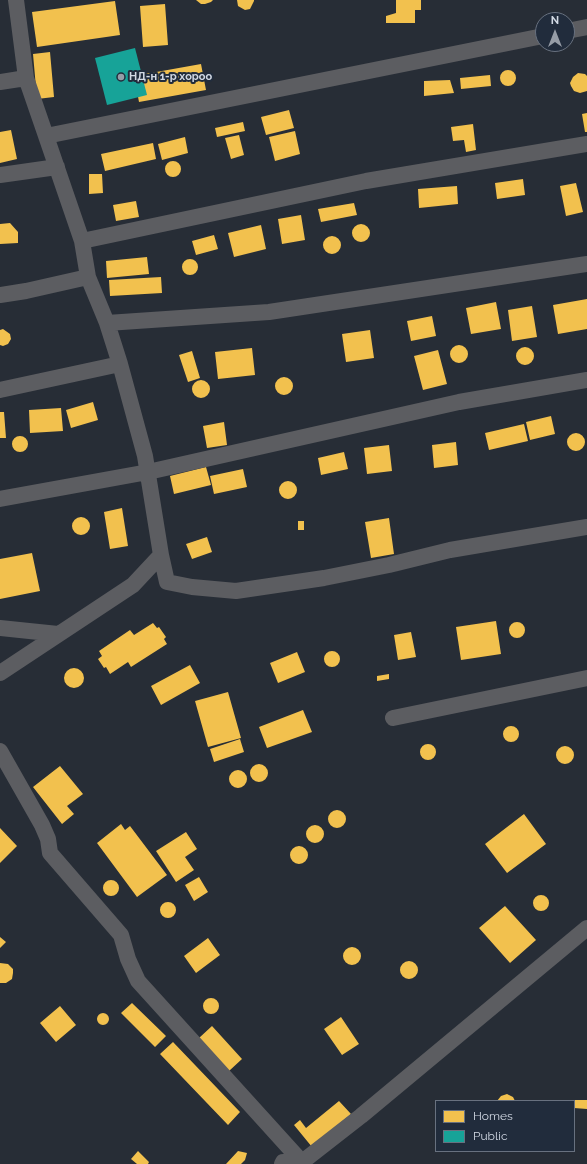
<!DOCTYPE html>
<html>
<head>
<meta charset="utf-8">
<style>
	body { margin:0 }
	#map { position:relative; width:587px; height:1164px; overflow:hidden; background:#272d36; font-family:Raleway,sans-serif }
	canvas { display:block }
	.legend { position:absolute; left:435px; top:1100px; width:140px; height:52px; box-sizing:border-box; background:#212c3c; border:1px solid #68717f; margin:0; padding:5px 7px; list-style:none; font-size:12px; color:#d2d9e4 }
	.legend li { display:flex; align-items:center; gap:8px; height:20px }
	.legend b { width:20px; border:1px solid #68717f }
	.north { position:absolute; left:535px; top:12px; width:40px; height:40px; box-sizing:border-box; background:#212c3c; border:1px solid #68717f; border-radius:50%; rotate:0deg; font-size:11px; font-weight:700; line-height:16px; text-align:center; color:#d2d9e4 }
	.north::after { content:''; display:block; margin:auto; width:14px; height:18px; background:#969da7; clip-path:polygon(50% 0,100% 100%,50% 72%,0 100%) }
</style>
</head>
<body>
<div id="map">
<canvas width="587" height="1164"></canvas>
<ul class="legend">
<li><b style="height:11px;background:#f2c14e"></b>Homes</li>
<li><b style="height:11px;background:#17a398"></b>Public</li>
</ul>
<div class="north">N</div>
</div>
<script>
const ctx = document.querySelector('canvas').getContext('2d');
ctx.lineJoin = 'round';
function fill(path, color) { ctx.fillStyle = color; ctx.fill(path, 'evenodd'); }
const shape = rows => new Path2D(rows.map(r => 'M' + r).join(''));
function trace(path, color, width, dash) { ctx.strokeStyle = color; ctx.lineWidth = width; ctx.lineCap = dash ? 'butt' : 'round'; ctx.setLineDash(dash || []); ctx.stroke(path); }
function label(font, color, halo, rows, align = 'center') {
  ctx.font = font + ' Raleway,sans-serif'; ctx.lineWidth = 4; ctx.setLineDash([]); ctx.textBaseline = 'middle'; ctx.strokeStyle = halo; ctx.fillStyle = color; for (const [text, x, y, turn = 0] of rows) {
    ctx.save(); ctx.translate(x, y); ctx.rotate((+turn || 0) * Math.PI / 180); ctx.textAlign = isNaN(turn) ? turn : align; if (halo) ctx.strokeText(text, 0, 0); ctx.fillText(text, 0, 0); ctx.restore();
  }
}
fill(shape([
	[196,0,213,0,211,2,205,4,201,4],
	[237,0,254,0,254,1,250,9,245,10,238,6],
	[396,0,421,0,421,10,415,10,415,23,386,23,386,16,396,13],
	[115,1,120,35,37,47,32,12],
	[165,4,168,45,143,47,140,6],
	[50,52,54,97,37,99,33,54],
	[201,64,206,90,139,102,134,76],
	'500 78a8 8 0 1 1 16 0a8 8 0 1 1-16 0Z',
	[578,73,585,74,587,76,587,91,580,93,574,91,571,86,570,83,573,77],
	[490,75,491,86,461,89,460,78],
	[450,80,454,93,424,96,424,81],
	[289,110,294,128,266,135,261,117],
	[587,113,587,132,585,132,582,114],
	[243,122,245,131,217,137,215,128],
	[473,124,476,150,466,152,464,140,453,141,451,127],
	[11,130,17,159,0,163,0,132],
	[295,131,300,154,275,161,269,137],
	[239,135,244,155,231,159,225,138],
	[185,137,188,153,162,160,158,144],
	[153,143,156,159,105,171,101,154],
	'165 169a8 8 0 1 1 16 0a8 8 0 1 1-16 0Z',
	[89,174,102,174,103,193,89,194],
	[523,179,525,195,497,199,495,183],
	[576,183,583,212,566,216,560,186],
	[457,186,458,204,419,208,418,189],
	[136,201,139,217,116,221,113,205],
	[354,203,357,215,321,222,318,209],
	[301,215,305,240,282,244,278,219],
	[10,223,18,232,18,243,0,244,0,224],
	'352 233a9 9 0 1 1 18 0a9 9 0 1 1-18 0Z',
	[261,225,266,249,234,257,228,233],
	[214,235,218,249,196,255,192,241],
	'323 245a9 9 0 1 1 18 0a9 9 0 1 1-18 0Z',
	[147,257,149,274,107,278,106,261],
	'182 267a8 8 0 1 1 16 0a8 8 0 1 1-16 0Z',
	[161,277,162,293,110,296,109,280],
	[587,299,587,329,558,334,553,305],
	[496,302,501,329,471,334,466,308],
	[532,306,537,337,512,341,508,310],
	[432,316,436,336,411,341,407,321],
	[3,329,10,334,11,339,8,344,3,346,0,345,0,330],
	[370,330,374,358,346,362,342,334],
	'450 354a9 9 0 1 1 18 0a9 9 0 1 1-18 0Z',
	'516 356a9 9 0 1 1 18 0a9 9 0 1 1-18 0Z',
	[252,348,255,375,218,379,215,352],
	[438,350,447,384,423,390,414,356],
	[192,351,200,378,188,382,179,355],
	'275 386a9 9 0 1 1 18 0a9 9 0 1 1-18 0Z',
	'192 389a9 9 0 1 1 18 0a9 9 0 1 1-18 0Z',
	[93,402,98,420,71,428,66,410],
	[61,408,63,431,30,433,29,410],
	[0,412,4,412,6,438,0,438],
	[551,416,555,434,530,440,526,422],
	[224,422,227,445,207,448,203,426],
	[524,424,528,441,489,450,485,433],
	'567 442a9 9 0 1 1 18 0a9 9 0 1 1-18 0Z',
	'12 444a8 8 0 1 1 16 0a8 8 0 1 1-16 0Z',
	[456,442,458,465,434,468,432,445],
	[389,445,392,471,367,474,364,448],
	[344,452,348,469,321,475,318,458],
	[206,467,211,485,174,494,170,476],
	[243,469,247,487,214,494,210,476],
	'279 490a9 9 0 1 1 18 0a9 9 0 1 1-18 0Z',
	[122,508,128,546,110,549,104,512],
	'72 526a9 9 0 1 1 18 0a9 9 0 1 1-18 0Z',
	[389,518,394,554,371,558,365,522],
	[298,521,304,521,304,530,298,530],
	[207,537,212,552,192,559,186,544],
	[32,553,40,591,0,599,0,559],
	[496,621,501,654,461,660,456,627],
	'509 630a8 8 0 1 1 16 0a8 8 0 1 1-16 0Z',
	[153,623,157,628,159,627,166,637,164,639,167,644,131,667,128,662,110,674,106,667,104,668,98,659,102,656,99,651,130,630,134,635],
	[411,632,416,657,398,660,394,635],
	'324 659a8 8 0 1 1 16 0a8 8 0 1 1-16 0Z',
	[297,652,305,672,278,683,270,663],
	[190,665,200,683,161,705,151,686],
	'64 678a10 10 0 1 1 20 0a10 10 0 1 1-20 0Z',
	[389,674,389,679,377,681,377,676],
	[228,692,241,738,208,747,195,701],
	[303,710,312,732,267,748,259,727],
	'503 734a8 8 0 1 1 16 0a8 8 0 1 1-16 0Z',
	[240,739,244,752,214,762,210,749],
	'420 752a8 8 0 1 1 16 0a8 8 0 1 1-16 0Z',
	'556 755a9 9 0 1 1 18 0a9 9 0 1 1-18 0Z',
	'250 773a9 9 0 1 1 18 0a9 9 0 1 1-18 0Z',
	[60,766,83,794,67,806,74,814,62,824,33,787],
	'229 779a9 9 0 1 1 18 0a9 9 0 1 1-18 0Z',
	'328 819a9 9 0 1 1 18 0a9 9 0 1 1-18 0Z',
	[524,814,546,844,507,873,485,844],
	[121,824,125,830,130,826,167,875,137,897,97,843],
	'306 834a9 9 0 1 1 18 0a9 9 0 1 1-18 0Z',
	[0,828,17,846,0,863],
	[186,832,197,849,185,857,194,870,176,882,156,851],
	'290 855a9 9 0 1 1 18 0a9 9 0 1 1-18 0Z',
	[199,877,208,892,194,901,185,885],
	'103 888a8 8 0 1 1 16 0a8 8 0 1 1-16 0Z',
	'533 903a8 8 0 1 1 16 0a8 8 0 1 1-16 0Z',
	'160 910a8 8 0 1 1 16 0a8 8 0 1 1-16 0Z',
	[505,906,536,940,510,963,479,928],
	[0,937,6,942,0,948],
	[208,938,220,955,196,973,184,956],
	'343 956a9 9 0 1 1 18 0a9 9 0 1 1-18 0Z',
	'400 970a9 9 0 1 1 18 0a9 9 0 1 1-18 0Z',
	[0,963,8,964,13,969,13,973,12,979,6,983,0,983],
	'203 1006a8 8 0 1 1 16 0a8 8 0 1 1-16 0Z',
	[132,1003,166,1036,155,1047,121,1013],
	[60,1006,76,1025,56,1042,40,1023],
	'97 1019a6 6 0 1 1 12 0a6 6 0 1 1-12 0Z',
	[341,1017,359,1044,342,1055,324,1029],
	[212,1026,242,1059,229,1071,199,1038],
	[173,1042,240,1112,228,1125,160,1054],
	[507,1094,513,1097,515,1101,497,1101,501,1096],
	[574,1100,587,1100,587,1109,574,1108],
	[339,1101,351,1114,312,1147,294,1125,300,1120,306,1128],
	[138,1151,149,1162,148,1164,137,1164,131,1159],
	[238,1151,247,1153,245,1160,241,1164,226,1164]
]), '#f2c14e');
fill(shape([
	[135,48,147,95,107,105,95,58]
]), '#17a398');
trace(shape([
	[16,0,26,78,46,136],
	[567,31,587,27],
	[543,36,46,136,82,241,88,277,107,323,120,364,145,456,161,555,167,582,192,587,236,591,324,578,389,565,450,550,587,527],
	[0,82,26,78],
	[0,175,57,167],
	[82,241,366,181,587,144],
	[0,295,26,291,88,277],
	[107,323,269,312,587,264],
	[0,390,120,364],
	[0,499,148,472,459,402,587,380],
	[0,628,58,634],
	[0,673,133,585,161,555],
	[393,718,587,678],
	[0,751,42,825,48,839,50,853,121,935,128,959,138,981,302,1162],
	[282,1164,283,1162,302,1162,361,1116,587,928]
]), '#5c5d61', 16);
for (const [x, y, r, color] of [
	[121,77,4,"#969da7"]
]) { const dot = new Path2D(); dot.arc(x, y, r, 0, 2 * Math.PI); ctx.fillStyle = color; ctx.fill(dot); trace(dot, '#212c3c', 1.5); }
label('bold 11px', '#d2d9e4', '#212c3c', [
	["НД-н 1-р хороо",129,77]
], 'left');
</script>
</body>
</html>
